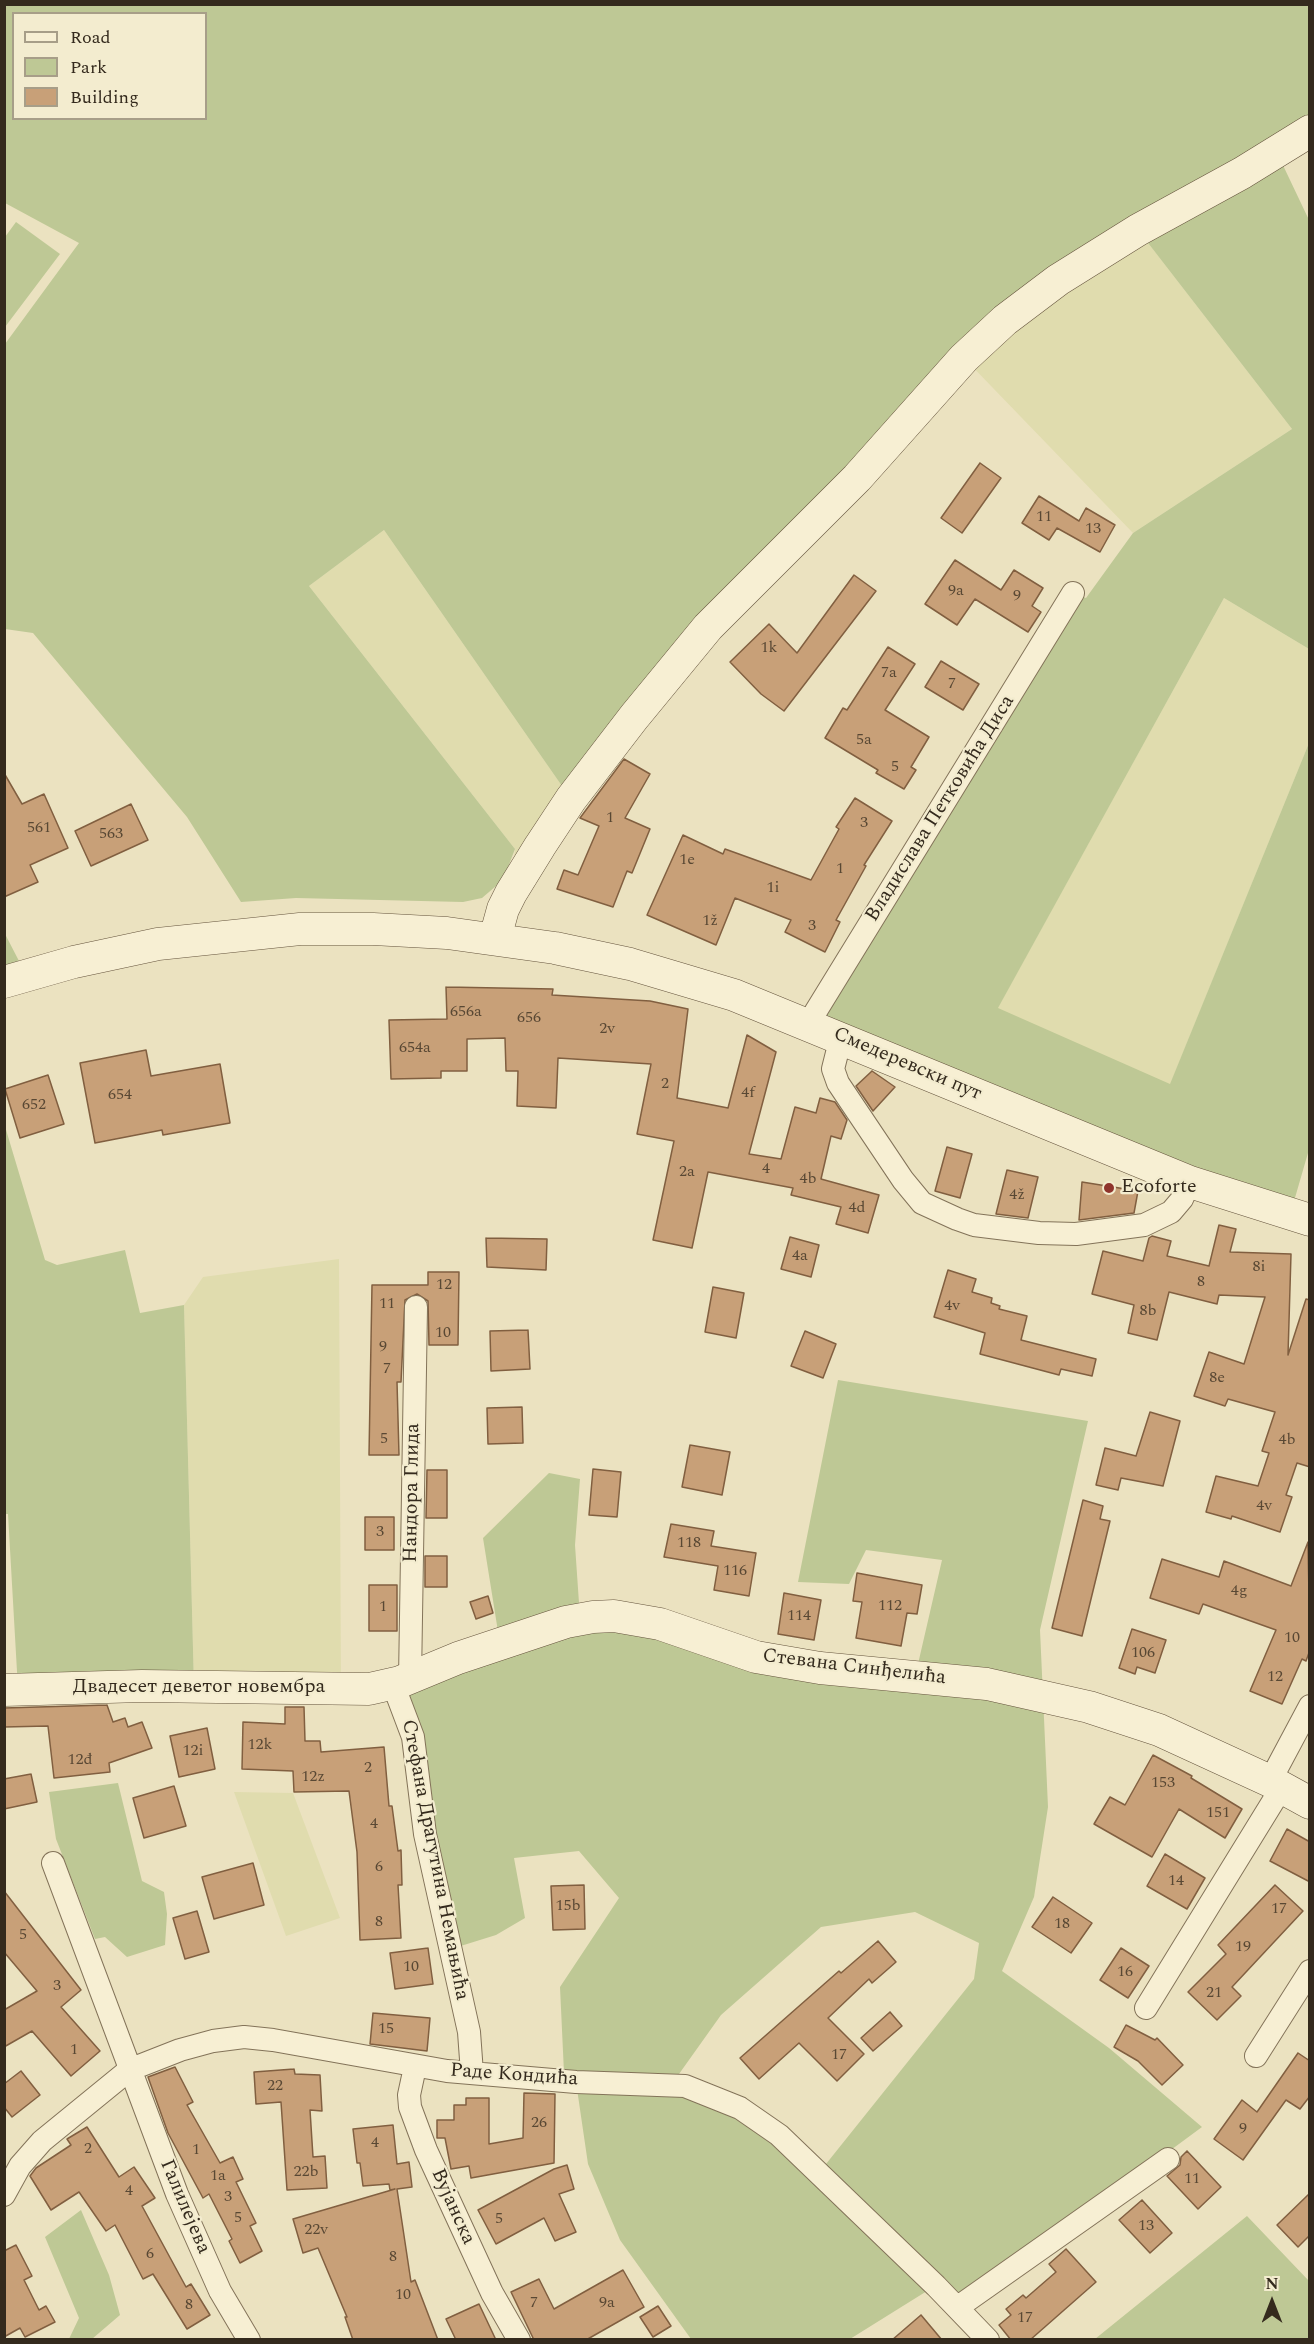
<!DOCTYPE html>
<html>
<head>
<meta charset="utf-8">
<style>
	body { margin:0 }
	#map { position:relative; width:1314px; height:2344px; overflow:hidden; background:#ebe2c0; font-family:Spectral,serif }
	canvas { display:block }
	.frame { position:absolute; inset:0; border:6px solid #342a1d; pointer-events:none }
	.legend { position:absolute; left:12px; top:12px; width:195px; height:108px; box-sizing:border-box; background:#f3eccf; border:2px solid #a79e88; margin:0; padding:8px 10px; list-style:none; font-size:18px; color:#342a1d }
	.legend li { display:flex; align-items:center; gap:12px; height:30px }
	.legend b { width:30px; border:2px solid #a79e88 }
	.north { position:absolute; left:1242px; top:2272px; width:60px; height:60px; -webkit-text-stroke:4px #f3eccf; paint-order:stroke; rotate:0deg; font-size:16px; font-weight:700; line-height:24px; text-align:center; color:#342a1d }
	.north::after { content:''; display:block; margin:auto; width:21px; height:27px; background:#342a1d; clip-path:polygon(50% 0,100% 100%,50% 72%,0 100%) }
</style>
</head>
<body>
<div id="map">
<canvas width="1314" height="2344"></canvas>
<div class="frame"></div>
<ul class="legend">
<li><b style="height:8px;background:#f7efd3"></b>Road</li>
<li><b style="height:16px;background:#bec895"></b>Park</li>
<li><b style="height:16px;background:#c8a078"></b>Building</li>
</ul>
<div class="north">N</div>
</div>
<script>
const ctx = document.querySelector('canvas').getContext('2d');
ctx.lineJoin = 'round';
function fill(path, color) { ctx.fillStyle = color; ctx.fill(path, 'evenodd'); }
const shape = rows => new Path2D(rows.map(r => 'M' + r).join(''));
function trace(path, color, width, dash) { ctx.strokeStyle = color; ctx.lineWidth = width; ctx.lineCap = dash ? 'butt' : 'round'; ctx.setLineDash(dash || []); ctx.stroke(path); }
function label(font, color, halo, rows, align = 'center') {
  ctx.font = font + ' Spectral,serif'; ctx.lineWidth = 4.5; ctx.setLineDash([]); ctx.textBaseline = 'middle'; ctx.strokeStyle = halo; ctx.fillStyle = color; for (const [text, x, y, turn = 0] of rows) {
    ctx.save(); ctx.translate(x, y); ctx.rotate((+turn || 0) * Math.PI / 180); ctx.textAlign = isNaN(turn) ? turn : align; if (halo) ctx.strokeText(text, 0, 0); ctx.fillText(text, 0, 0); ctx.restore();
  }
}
fill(shape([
	[1138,230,1292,429,1133,533,964,358],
	[384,530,571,799,511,893,515,849,309,586],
	[1224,598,1309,649,1309,743,1170,1085,997,1009],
	[339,1259,341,1689,194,1687,184,1305,203,1277],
	[234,1792,293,1793,340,1918,286,1936]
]), '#e0dcae');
fill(shape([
	[5,5,1309,5,1309,128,1280,159,1309,220,1309,649,1224,598,998,1008,1170,1084,1309,743,1310,1146,1290,1215,808,1024,1073,593,1086,598,1133,533,1292,429,1138,230,964,358,571,799,384,530,309,586,515,849,503,880,482,898,463,902,296,898,241,902,187,817,33,633,5,629,5,344,79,243,5,203],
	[14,14,206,14,206,118,14,118],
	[16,222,60,254,5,327,5,237],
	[4,932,19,961,5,966,4,966],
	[4,1123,45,1260,57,1265,125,1250,140,1313,184,1305,194,1687,18,1689,8,1514,4,1514],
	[838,1380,1088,1421,1040,1630,1048,1807,1034,1897,1002,1971,1109,2048,1202,2127,958,2307,935,2286,850,2339,691,2339,620,2240,588,2164,576,2082,685,2086,740,2108,818,2174,974,1979,979,1943,915,1912,821,1927,721,2015,679,2074,564,2073,560,1987,619,1898,579,1851,514,1858,525,1918,496,1935,451,1949,393,1684,500,1644,483,1538,549,1473,580,1479,575,1545,581,1632,615,1629,915,1677,942,1560,866,1550,849,1584,798,1582],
	[118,1783,142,1881,164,1892,167,1914,165,1945,127,1957,105,1937,95,1939,56,1839,49,1792],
	[81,2210,109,2275,120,2315,92,2339,69,2339,79,2318,45,2237],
	[1247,2216,1309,2281,1309,2339,1095,2339]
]), '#bec895');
const building = shape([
	[980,463,1001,478,962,533,941,518,980,463],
	[1039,496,1079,521,1086,508,1115,525,1100,552,1057,528,1049,540,1022,523,1039,496],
	[955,560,1001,590,1014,570,1043,588,1032,606,1041,612,1028,632,975,599,957,625,925,604,955,560],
	[854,575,876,591,784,711,761,694,730,662,769,624,797,653,854,575],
	[888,647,915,664,885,710,929,737,911,767,916,770,904,789,876,773,878,770,825,738,843,708,847,710,888,647],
	[941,661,979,684,963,710,925,687,941,661],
	[624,759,650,774,625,818,650,829,632,873,627,871,613,907,557,889,564,870,578,875,599,826,580,818,624,759],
	[4,773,22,804,44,794,68,848,30,865,38,882,4,897,4,773],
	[855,798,892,821,864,865,866,866,836,920,840,922,825,952,785,932,791,920,735,898,716,945,647,915,683,835,723,854,725,849,811,880,839,829,836,827,855,798],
	[131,804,148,840,91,866,75,831,131,804],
	[446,987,553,989,552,995,650,1001,688,1009,677,1098,728,1108,747,1035,776,1052,749,1154,781,1159,795,1107,816,1113,820,1098,835,1102,847,1120,841,1139,831,1136,821,1179,879,1195,868,1233,836,1224,841,1207,791,1195,793,1188,708,1172,692,1248,653,1240,674,1141,637,1134,651,1064,558,1058,556,1108,517,1106,518,1071,506,1071,505,1038,467,1039,467,1071,441,1071,441,1078,391,1079,389,1020,447,1019,446,987],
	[146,1050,151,1076,220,1064,230,1123,163,1135,162,1130,95,1143,80,1063,146,1050],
	[872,1071,895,1087,873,1111,856,1086,872,1071],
	[48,1075,64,1124,20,1138,5,1089,48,1075],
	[947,1147,972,1154,960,1198,935,1191,947,1147],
	[1007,1170,1038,1177,1028,1218,996,1214,1007,1170],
	[1082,1182,1138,1191,1134,1213,1079,1220,1082,1182],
	[1219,1225,1236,1229,1230,1252,1291,1254,1288,1355,1306,1299,1310,1300,1310,1467,1297,1463,1286,1495,1292,1497,1280,1532,1232,1516,1231,1519,1206,1512,1216,1476,1258,1486,1269,1453,1262,1451,1275,1412,1228,1399,1225,1406,1194,1396,1209,1352,1244,1364,1265,1297,1219,1295,1217,1304,1169,1292,1157,1340,1128,1333,1134,1305,1092,1294,1103,1251,1143,1261,1149,1238,1152,1236,1171,1241,1167,1256,1209,1266,1219,1225],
	[790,1237,819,1245,811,1277,781,1269,790,1237],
	[486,1238,547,1239,546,1270,487,1267,486,1238],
	[948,1270,976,1279,972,1292,992,1298,991,1303,1000,1306,999,1309,1027,1316,1021,1340,1096,1359,1092,1376,1061,1369,1059,1375,980,1354,985,1333,934,1317,948,1270],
	[428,1272,459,1272,458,1345,429,1345,428,1301,417,1294,405,1300,401,1382,397,1382,399,1455,369,1455,372,1285,428,1285,428,1272],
	[713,1287,744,1293,736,1338,705,1332,713,1287],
	[528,1330,530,1369,491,1371,490,1331,528,1330],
	[805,1331,836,1344,823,1378,791,1366,805,1331],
	[522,1407,523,1443,488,1444,487,1408,522,1407],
	[1150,1412,1180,1421,1163,1486,1121,1478,1118,1490,1096,1485,1105,1448,1136,1456,1150,1412],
	[690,1445,730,1452,722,1495,682,1487,690,1445],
	[593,1469,621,1472,617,1517,589,1515,593,1469],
	[427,1470,447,1470,447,1518,426,1518,427,1470],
	[1083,1500,1103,1506,1100,1519,1110,1521,1082,1636,1052,1628,1083,1500],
	[365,1517,394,1517,394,1550,365,1550,365,1517],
	[671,1524,714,1531,711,1546,756,1553,749,1596,714,1590,718,1566,664,1557,671,1524],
	[1308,1542,1310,1650,1306,1661,1302,1659,1282,1704,1250,1691,1276,1630,1203,1604,1199,1614,1150,1598,1162,1559,1219,1577,1224,1561,1291,1586,1308,1542],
	[425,1556,447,1556,447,1587,425,1587,425,1556],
	[857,1573,922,1585,917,1614,907,1613,901,1646,856,1638,862,1602,853,1601,857,1573],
	[369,1585,397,1585,397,1631,369,1631,369,1585],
	[784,1593,821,1600,814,1640,778,1634,784,1593],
	[488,1596,493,1613,476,1619,470,1602,488,1596],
	[1132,1629,1166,1640,1155,1673,1137,1667,1135,1674,1119,1668,1132,1629],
	[107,1705,113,1722,125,1718,128,1727,142,1722,152,1748,109,1763,110,1772,54,1778,48,1726,4,1727,4,1708,107,1705],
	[285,1707,304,1707,305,1741,320,1741,321,1752,384,1747,389,1806,392,1806,398,1851,401,1850,402,1885,398,1885,401,1938,360,1940,357,1852,349,1791,294,1792,293,1771,242,1769,243,1722,285,1724,285,1707],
	[207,1728,215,1769,179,1777,170,1736,207,1728],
	[1153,1755,1192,1776,1191,1778,1242,1809,1225,1838,1179,1809,1152,1857,1094,1824,1110,1797,1125,1805,1153,1755],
	[31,1774,37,1802,4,1809,4,1779,31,1774],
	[174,1786,186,1826,144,1838,133,1798,174,1786],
	[1287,1829,1310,1842,1310,1882,1270,1861,1287,1829],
	[1165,1854,1205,1878,1187,1909,1147,1886,1165,1854],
	[253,1863,264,1905,214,1919,202,1877,253,1863],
	[584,1885,585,1929,553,1930,551,1886,584,1885],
	[1275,1885,1303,1911,1232,1987,1241,1996,1217,2020,1188,1992,1226,1954,1218,1945,1275,1885],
	[4,1891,81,1990,61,2007,100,2051,71,2076,32,2031,4,2047,4,2010,37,1991,4,1952,4,1891],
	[1053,1897,1092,1923,1071,1953,1032,1927,1053,1897],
	[197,1911,209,1952,185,1959,173,1918,197,1911],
	[878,1941,896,1962,872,1983,869,1979,828,2018,864,2054,837,2081,799,2043,759,2079,740,2058,839,1971,841,1973,878,1941],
	[428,1948,433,1984,395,1989,390,1953,428,1948],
	[1121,1948,1149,1966,1128,1998,1100,1980,1121,1948],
	[890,2012,902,2026,873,2051,861,2038,890,2012],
	[373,2013,430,2018,427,2051,370,2044,373,2013],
	[1126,2025,1155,2040,1157,2038,1183,2065,1162,2085,1138,2061,1114,2047,1126,2025],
	[1298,2053,1310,2061,1310,2096,1300,2109,1286,2100,1243,2160,1214,2139,1242,2100,1257,2112,1298,2053],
	[175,2067,193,2102,187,2105,220,2163,233,2157,243,2179,236,2182,256,2223,250,2226,262,2251,240,2263,229,2241,232,2239,209,2194,203,2198,168,2133,148,2077,175,2067],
	[294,2069,295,2074,320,2075,322,2111,310,2110,313,2157,325,2156,327,2188,287,2190,281,2102,256,2104,254,2072,294,2069],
	[21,2071,40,2095,12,2117,4,2107,4,2084,21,2071],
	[524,2093,555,2094,554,2163,471,2178,469,2166,451,2169,445,2138,437,2138,437,2120,454,2120,454,2105,466,2105,466,2098,489,2098,489,2144,523,2138,524,2093],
	[393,2125,397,2164,409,2162,412,2187,397,2189,411,2282,415,2280,438,2340,353,2340,345,2317,347,2317,318,2248,303,2253,293,2219,395,2189,390,2190,389,2184,363,2186,360,2163,357,2163,353,2129,393,2125],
	[87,2127,119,2177,134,2167,155,2198,142,2206,186,2287,191,2284,210,2315,187,2329,153,2274,143,2279,115,2225,106,2231,79,2192,51,2210,30,2176,36,2168,71,2145,67,2139,87,2127],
	[1187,2151,1221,2187,1198,2209,1167,2176,1180,2165,1181,2157,1187,2151],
	[567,2165,574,2189,559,2194,576,2232,555,2241,544,2218,496,2244,478,2210,554,2169,567,2165],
	[1310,2193,1310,2235,1298,2247,1277,2225,1310,2193],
	[1142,2200,1172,2233,1150,2253,1119,2220,1142,2200],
	[16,2245,32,2276,24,2280,39,2310,46,2306,55,2322,25,2337,20,2328,4,2337,4,2251,16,2245],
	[1066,2249,1096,2282,1030,2340,1011,2340,999,2325,1011,2315,1006,2309,1023,2295,1026,2298,1056,2272,1049,2264,1066,2249],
	[623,2270,644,2307,586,2340,534,2340,511,2292,539,2279,554,2309,623,2270],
	[479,2304,496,2340,456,2340,446,2319,479,2304],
	[658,2306,671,2326,653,2337,640,2317,658,2306],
	[921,2315,942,2340,892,2340,921,2315]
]);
fill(building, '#c8a078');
trace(building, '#815f40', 1.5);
const street = shape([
	[808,1024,1073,593],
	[841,1037,833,1069,838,1083,903,1180,922,1203,957,1219,974,1225,1039,1233,1076,1234,1144,1225,1171,1212,1182,1199,1190,1182],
	[410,1679,416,1307],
	[393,1684,413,1737,425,1834,469,2032,472,2073],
	[1270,1781,1310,1706],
	[53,1863,177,2194,220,2291,249,2340],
	[1146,2008,1282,1787],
	[1256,2056,1310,1971],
	[415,2067,409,2095,410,2107,426,2150,492,2293,519,2340],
	[4,2195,20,2166,42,2141,129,2070,180,2050,213,2041,244,2037,273,2040,447,2071,576,2082,685,2086,740,2108,779,2135,936,2286,988,2340],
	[958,2307,1168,2159]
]);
const secondary = shape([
	[495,938,503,909,511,893,540,846,571,799,634,717,708,627,857,478,964,358,1005,320,1058,280,1138,230,1242,173,1310,131],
	[4,982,74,962,158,944,300,929,373,929,447,933,555,948,630,964,734,995,1190,1182,1310,1220],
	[4,1690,142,1686,369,1689,400,1682,458,1658,566,1622,593,1617,614,1616,660,1624,756,1657,820,1668,987,1684,1089,1707,1159,1730,1270,1781,1310,1803]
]);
trace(street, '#837359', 24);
trace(secondary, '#65543d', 33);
trace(street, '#f7efd3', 22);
trace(secondary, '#f7efd3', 32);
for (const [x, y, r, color] of [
	[1109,1188,6,"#8f342c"]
]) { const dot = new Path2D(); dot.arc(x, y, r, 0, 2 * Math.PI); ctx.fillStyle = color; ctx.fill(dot); trace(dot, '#f3eccf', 2); }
label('16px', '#594834', null, [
	["11",1044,518],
	["13",1093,530],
	["9a",956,592],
	["9",1017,597],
	["1k",769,649],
	["7a",889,674],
	["7",952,685],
	["5a",864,741],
	["5",895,768],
	["1",610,819],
	["3",864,824],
	["561",39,829],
	["563",111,835],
	["1e",687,861],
	["1",840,870],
	["1i",773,889],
	["1ž",710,922],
	["3",812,927],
	["656a",466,1013],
	["656",529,1019],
	["2v",607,1030],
	["654a",415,1049],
	["2",665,1085],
	["4f",748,1094],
	["654",120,1096],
	["652",34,1106],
	["4",766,1170],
	["2a",687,1173],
	["4b",808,1180],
	["4ž",1017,1196],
	["4d",857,1209],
	["4a",800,1257],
	["8i",1259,1268],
	["8",1201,1283],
	["12",444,1286],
	["11",387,1305],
	["4v",952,1307],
	["8b",1148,1312],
	["10",443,1334],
	["9",383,1348],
	["7",387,1370],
	["8e",1217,1379],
	["5",384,1440],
	["4b",1287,1441],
	["4v",1264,1507],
	["3",380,1533],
	["118",689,1544],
	["116",735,1572],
	["4g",1239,1592],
	["112",890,1607],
	["1",383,1608],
	["114",799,1617],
	["10",1292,1639],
	["106",1143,1654],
	["12",1275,1678],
	["12k",260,1746],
	["12i",193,1752],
	["12đ",80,1761],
	["2",368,1769],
	["12z",313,1778],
	["153",1163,1784],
	["151",1218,1814],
	["4",374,1825],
	["6",379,1868],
	["14",1176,1882],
	["15b",568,1907],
	["17",1279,1910],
	["8",379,1923],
	["18",1062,1925],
	["5",23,1936],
	["19",1243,1948],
	["10",411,1968],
	["16",1125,1973],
	["3",57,1987],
	["21",1214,1994],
	["15",386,2030],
	["1",74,2051],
	["17",839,2056],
	["22",275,2087],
	["26",539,2124],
	["9",1243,2130],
	["4",375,2144],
	["2",88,2150],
	["1",196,2151],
	["22b",306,2173],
	["1a",218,2177],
	["11",1192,2180],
	["4",129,2192],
	["3",228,2198],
	["5",238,2219],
	["5",499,2220],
	["13",1146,2227],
	["22v",316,2231],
	["6",150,2255],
	["8",393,2258],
	["10",403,2296],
	["7",534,2304],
	["9a",607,2304],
	["8",189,2306],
	["17",1025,2319]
]);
label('20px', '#342a1d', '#f3eccf', [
	["Владислава Петковића Диса",941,809,-58],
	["Смедеревски пут",907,1065,23],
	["Нандора Глида",413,1493,-89],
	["Стевана Синђелића",854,1668,7],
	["Двадесет деветог новембра",199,1688],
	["Стефана Драгутина Немањића",434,1860,79],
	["Раде Кондића",514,2076,4],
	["Галилејева",184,2207,67],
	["Вујанска",452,2207,66]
]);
label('20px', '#342a1d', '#f3eccf', [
	["Ecoforte",1121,1188]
], 'left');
</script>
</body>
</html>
